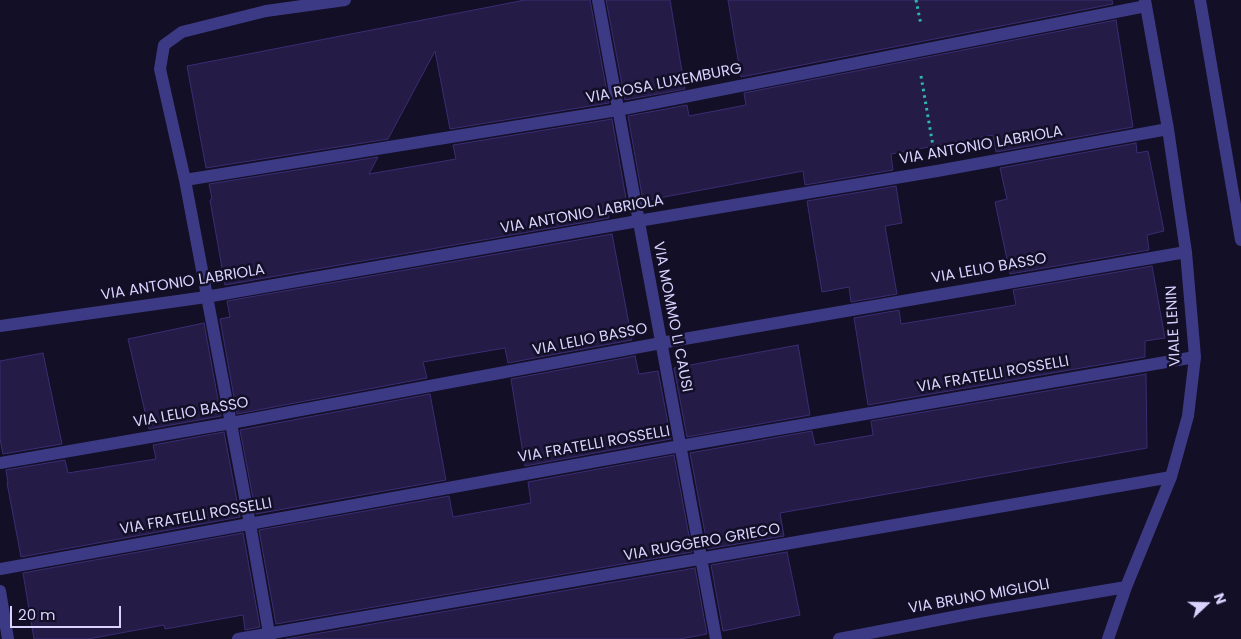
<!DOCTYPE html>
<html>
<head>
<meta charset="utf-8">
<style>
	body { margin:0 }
	#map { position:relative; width:1241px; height:639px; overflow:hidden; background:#130f26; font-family:Poppins,sans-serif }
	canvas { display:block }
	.north { position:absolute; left:1181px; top:579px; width:50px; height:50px; -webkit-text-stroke:4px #130f26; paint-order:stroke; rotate:69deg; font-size:14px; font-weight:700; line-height:20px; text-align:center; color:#d9d4ff }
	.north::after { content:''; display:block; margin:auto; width:18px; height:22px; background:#d9d4ff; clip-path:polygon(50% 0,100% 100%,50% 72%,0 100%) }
	.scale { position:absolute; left:10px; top:606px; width:111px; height:22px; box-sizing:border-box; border:2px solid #d9d4ff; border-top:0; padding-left:6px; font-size:15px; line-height:18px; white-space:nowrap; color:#d9d4ff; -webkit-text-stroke:4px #130f26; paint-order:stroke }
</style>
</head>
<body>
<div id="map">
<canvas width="1241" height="639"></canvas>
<div class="north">N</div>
<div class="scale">20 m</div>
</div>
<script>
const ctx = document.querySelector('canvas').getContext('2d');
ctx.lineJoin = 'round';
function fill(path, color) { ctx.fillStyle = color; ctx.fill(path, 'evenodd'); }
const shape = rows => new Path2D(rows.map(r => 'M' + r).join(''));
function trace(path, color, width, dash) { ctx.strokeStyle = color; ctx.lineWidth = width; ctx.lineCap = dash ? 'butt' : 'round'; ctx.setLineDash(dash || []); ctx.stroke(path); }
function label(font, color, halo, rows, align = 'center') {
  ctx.font = font + ' Poppins,sans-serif'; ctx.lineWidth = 5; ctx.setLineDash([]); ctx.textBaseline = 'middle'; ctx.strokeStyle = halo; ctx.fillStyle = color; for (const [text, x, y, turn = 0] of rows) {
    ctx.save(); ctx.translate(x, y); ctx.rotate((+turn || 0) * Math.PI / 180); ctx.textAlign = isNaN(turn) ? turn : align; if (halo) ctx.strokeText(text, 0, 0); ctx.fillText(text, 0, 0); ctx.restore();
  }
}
const building = shape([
	[525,0,590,0,609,103,450,129,435,51,388,139,206,168,187,66,525,0],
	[606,0,670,0,685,89,625,100,606,0],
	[728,0,1112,0,1113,4,741,77,728,0],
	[1116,20,1133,127,996,152,993,135,891,154,893,170,805,185,803,171,643,201,628,116,687,105,689,116,746,105,744,93,1116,20],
	[612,119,627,204,607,208,609,218,225,285,210,200,212,199,209,184,378,157,369,174,456,159,453,145,612,119],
	[1136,143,1137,153,1148,151,1164,231,1147,235,1149,250,1010,274,995,202,1007,199,1000,168,1136,143],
	[896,186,902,223,885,226,897,294,851,302,849,287,822,292,807,201,896,186],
	[612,234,632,340,508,363,505,348,423,362,427,378,237,414,220,319,230,317,227,301,612,234],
	[1152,266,1165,338,1145,341,1145,357,868,405,854,318,899,310,901,324,1016,305,1013,290,1152,266],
	[204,323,221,416,149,429,128,339,204,323],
	[798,345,810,415,687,437,674,368,798,345],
	[43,353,62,444,3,454,0,439,0,361,43,353],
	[635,356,639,374,658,371,671,439,525,466,511,379,635,356],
	[1146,374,1147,448,780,513,784,536,708,549,690,453,812,431,815,445,873,435,871,421,1146,374],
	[430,394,446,480,256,514,240,430,430,394],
	[224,432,240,517,21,557,7,483,8,483,6,470,65,460,68,473,156,459,153,445,224,432],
	[674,455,692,552,276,624,259,530,449,496,453,517,531,503,528,482,674,455],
	[243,533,260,627,245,630,243,615,165,629,164,625,88,639,34,639,23,573,243,533],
	[787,552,800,615,723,631,711,565,787,552],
	[695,568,707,634,680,639,286,639,695,568]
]);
fill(building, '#241b47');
trace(building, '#3b2d73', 1);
trace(shape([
	[916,0,921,25],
	[921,76,933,146]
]), '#2fb8b0', 3, [2.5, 4]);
trace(shape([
	[598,0,716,639],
	[1200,0,1241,240],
	[185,180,618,110,1146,6],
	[0,326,206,297,638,221,937,171,1168,129],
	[0,463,231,423,661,343,1186,252],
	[0,569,680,446,1195,357],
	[0,591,8,639],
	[238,639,1171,477],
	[270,639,250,524,185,180,160,69,164,45,182,32,266,11,345,0],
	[839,639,979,612,1126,587],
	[1108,639,1126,587,1171,477,1188,416,1195,357,1186,252,1168,129,1145,0]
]), '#3d3a85', 12);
label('15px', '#d9d4ff', '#130f26', [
	["VIA ROSA LUXEMBURG",664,84,-11],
	["VIA ANTONIO LABRIOLA",981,146,-10],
	["VIA ANTONIO LABRIOLA",582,215,-10],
	["VIA LELIO BASSO",989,269,-10],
	["VIA ANTONIO LABRIOLA",183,283,-9],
	["VIA MOMMO LI CAUSI",672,317,79],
	["VIALE LENIN",1174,326,-93],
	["VIA LELIO BASSO",590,340,-11],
	["VIA FRATELLI ROSSELLI",993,375,-10],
	["VIA LELIO BASSO",191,413,-10],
	["VIA FRATELLI ROSSELLI",594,445,-10],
	["VIA FRATELLI ROSSELLI",196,517,-10],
	["VIA RUGGERO GRIECO",702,543,-10],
	["VIA BRUNO MIGLIOLI",979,597,-10]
]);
</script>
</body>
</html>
